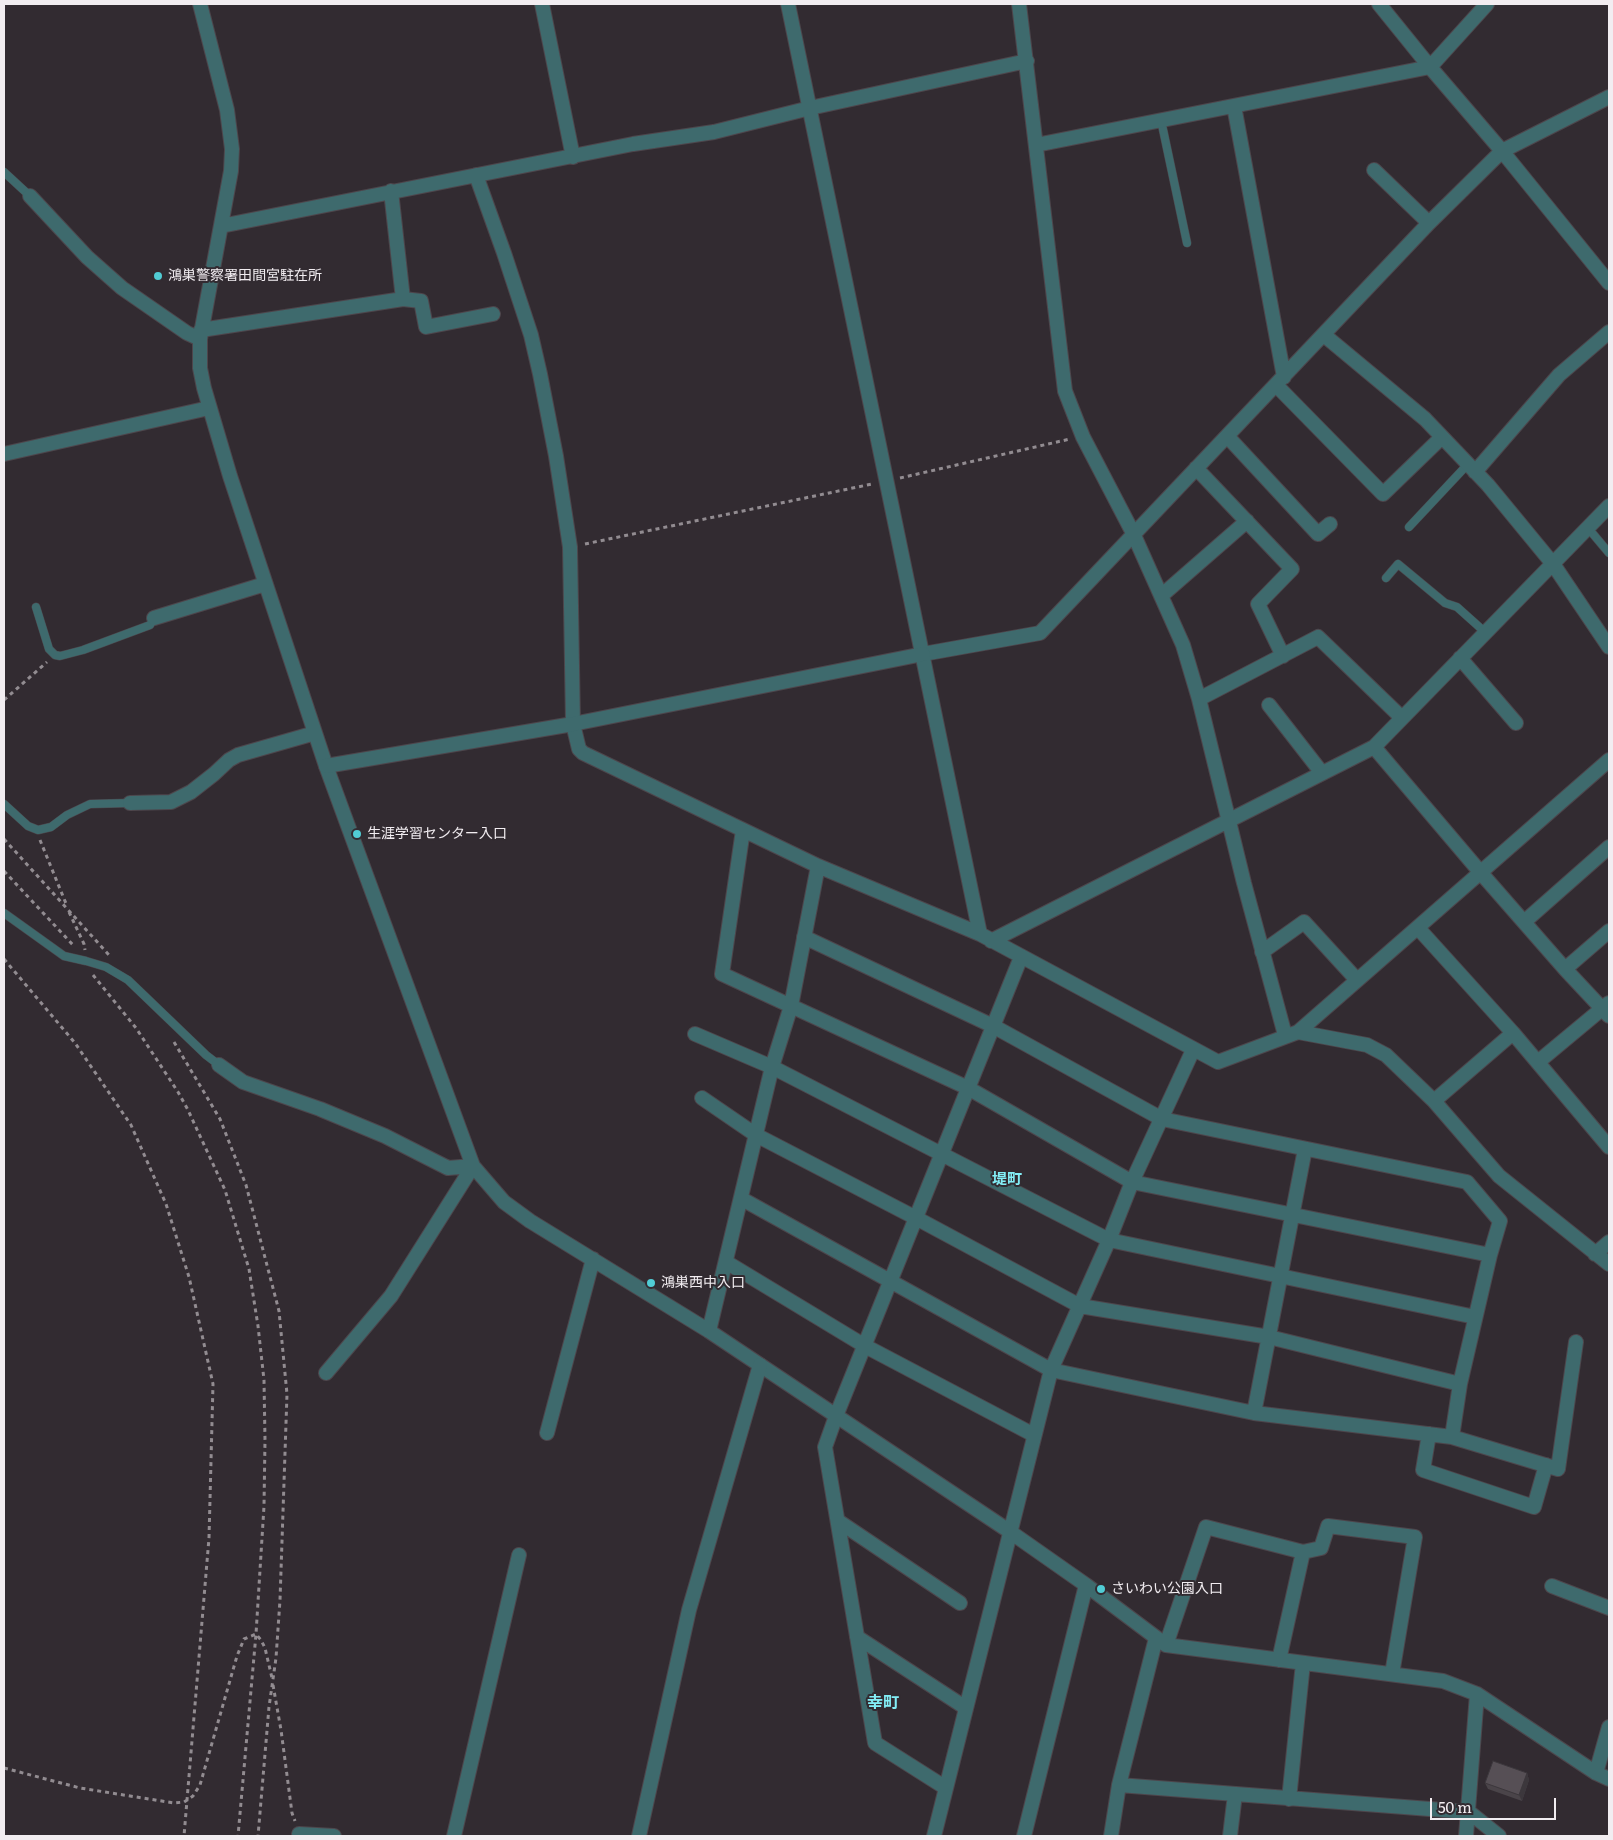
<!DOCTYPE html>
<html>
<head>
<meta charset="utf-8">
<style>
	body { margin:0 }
	#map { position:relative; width:1613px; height:1840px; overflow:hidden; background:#322b31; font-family:Literata,serif }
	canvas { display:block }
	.frame { position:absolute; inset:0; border:5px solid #f2edf1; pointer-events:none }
	.scale { position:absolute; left:1430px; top:1798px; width:126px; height:22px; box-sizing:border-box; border:2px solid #f2edf1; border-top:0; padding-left:6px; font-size:15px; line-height:18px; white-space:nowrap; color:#f2edf1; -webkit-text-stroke:4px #322b31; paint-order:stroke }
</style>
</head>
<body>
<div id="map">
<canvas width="1613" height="1840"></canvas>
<div class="frame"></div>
<div class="scale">50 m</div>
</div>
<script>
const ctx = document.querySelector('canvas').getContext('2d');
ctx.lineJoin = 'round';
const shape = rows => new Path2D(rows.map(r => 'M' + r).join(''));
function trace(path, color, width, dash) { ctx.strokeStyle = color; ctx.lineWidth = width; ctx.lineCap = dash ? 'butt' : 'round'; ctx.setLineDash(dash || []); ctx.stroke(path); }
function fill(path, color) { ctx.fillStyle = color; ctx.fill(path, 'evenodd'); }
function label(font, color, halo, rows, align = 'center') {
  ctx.font = font + ' Literata,"Noto Sans JP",serif'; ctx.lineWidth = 4; ctx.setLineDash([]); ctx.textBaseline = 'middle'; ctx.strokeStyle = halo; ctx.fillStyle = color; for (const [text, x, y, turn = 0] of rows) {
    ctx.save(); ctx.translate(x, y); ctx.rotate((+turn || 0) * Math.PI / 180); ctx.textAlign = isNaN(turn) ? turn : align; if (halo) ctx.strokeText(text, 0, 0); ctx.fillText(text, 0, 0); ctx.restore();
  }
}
const service = shape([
	[1161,120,1187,243],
	[4,172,30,196],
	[1409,527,1468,464],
	[1588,528,1609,553],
	[1386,578,1398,564,1445,603,1457,607,1486,633],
	[36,607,49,649,55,655,60,656,83,650,150,625,154,618],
	[4,804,28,826,38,830,51,827,67,815,90,804,130,803],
	[4,913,64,956,86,961,106,967,128,980,206,1055,219,1065]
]);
const minor = shape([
	[200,4,227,110,232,149,231,171,200,339,200,368,204,388,230,476,326,766,473,1166,504,1202,530,1221,709,1331,1009,1531,1086,1585,1166,1645,1443,1681,1477,1694,1596,1773,1609,1779],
	[542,4,573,157],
	[788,4,980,934],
	[1019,4,1065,391,1083,437,1133,533,1183,645,1199,699,1244,883,1285,1035],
	[1379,4,1430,67,1502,151,1609,283],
	[1234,106,1284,377],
	[1036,145,1430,67,1487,4],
	[1374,170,1429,223],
	[476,175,504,253,531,335,540,374,556,456,570,547,573,724,579,749,583,753,818,866,980,934,1218,1062,1298,1032,1609,760],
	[391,191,403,299,421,301,426,327,493,314],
	[30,196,87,257,122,288,187,333,200,339],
	[221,226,633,144,714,132,810,108,1027,61],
	[201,330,403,299],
	[1324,335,1425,419,1488,485,1553,564,1609,647],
	[1276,385,1383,494,1442,437],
	[1227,436,1318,534,1330,524],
	[4,454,209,408],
	[1196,468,1292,569,1258,604,1283,656],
	[1475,472,1559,375,1609,332],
	[1161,596,1247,521],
	[154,618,265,584],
	[923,654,1040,633,1429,223,1502,151,1609,97],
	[1460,658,1516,723],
	[1199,699,1318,637,1401,717],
	[1269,705,1322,773],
	[1374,747,1481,873,1565,969,1609,1016],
	[130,803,171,802,191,792,214,774,229,760,238,755,315,733],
	[743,830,722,974,968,1088,1132,1182,1490,1255],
	[1524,922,1609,847],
	[1418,928,1513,1033,1609,1147],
	[804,937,993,1026,1162,1119,1467,1182,1500,1221,1490,1255,1460,1384,1452,1437],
	[991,941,1374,747,1609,506],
	[1262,952,1304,922,1357,980],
	[1565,969,1609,931],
	[1298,1032,1367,1045,1386,1055,1434,1101,1499,1176,1609,1264],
	[695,1034,772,1067,1109,1240,1475,1317],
	[1538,1062,1609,1003],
	[219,1065,243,1082,320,1109,385,1136,448,1168,473,1166],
	[702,1098,756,1135,916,1218,1080,1306,1269,1337,1460,1384],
	[1434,1101,1513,1033],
	[742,1199,1051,1370,1254,1413,1452,1437,1558,1469,1576,1342],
	[1595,1254,1609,1242],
	[726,1262,865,1346,1034,1435],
	[709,1331,772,1067,791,1006,818,866],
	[326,1373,391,1296,473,1166],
	[1254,1413,1305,1149],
	[547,1433,593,1259],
	[1429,1434,1423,1470,1534,1507,1546,1465],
	[838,1521,960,1603],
	[1552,1586,1609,1608],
	[857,1637,966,1708],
	[1166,1645,1206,1527,1303,1552,1321,1548,1328,1526,1415,1537,1392,1674],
	[1279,1660,1303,1552],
	[1596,1773,1609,1727],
	[1119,1785,1469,1812,1499,1836],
	[946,1788,875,1743,825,1447,836,1416,1021,957],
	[1289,1799,1303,1663],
	[299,1834,334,1836],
	[454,1836,519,1555],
	[934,1836,1051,1370,1109,1240,1132,1182,1193,1050],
	[1024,1836,1086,1585],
	[1111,1836,1119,1785,1156,1638],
	[1230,1836,1235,1794],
	[1466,1836,1477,1694]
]);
const tertiary = shape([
	[326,766,573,724,923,654],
	[639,1836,689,1610,760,1365]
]);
trace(service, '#4d464c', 9);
trace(minor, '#4d464c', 16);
trace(tertiary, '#4d464c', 16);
trace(shape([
	[900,478,1070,439],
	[585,544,872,484],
	[4,700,47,662],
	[4,839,109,955],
	[40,840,67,906],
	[4,871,73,945],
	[69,912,84,944,85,950],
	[4,959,75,1043,131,1125,166,1204,189,1277,213,1384,209,1538,184,1836],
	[93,975,136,1028,178,1092,188,1110,225,1190,249,1269,258,1326,264,1380,265,1440,264,1506,256,1634,238,1836],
	[174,1042,220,1119,246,1185,279,1311,287,1394,280,1600,276,1658,269,1707,258,1836],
	[273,1685,281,1730,292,1813,295,1821],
	[4,1768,80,1788,174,1803,184,1802,193,1796,200,1785,237,1656,244,1639,256,1634,261,1640,265,1648,272,1678]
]), '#928c91', 3, [4, 4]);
trace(service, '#3e6a6d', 8);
trace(minor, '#3e6a6d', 14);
trace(tertiary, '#3e6a6d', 14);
fill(shape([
	[1527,1773,1529,1780,1522,1801,1488,1789,1485,1783]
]), '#4a4449');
fill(shape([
	[1527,1773,1529,1780,1522,1801,1519,1795]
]), '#3c373c');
const building = shape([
	[1493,1761,1527,1773,1519,1795,1485,1783,1493,1761]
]);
fill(building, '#564f55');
trace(building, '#3c373c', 1);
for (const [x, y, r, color] of [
	[158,276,5,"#51ccd4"],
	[357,834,5,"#51ccd4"],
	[651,1283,5,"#51ccd4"],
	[1101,1589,5,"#51ccd4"]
]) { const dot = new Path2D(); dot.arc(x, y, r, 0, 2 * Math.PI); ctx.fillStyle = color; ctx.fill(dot); trace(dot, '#322b31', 2); }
label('14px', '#f2edf1', '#322b31', [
	["鴻巣警察署田間宮駐在所",168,276],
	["生涯学習センター入口",367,834],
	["鴻巣西中入口",661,1283],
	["さいわい公園入口",1111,1589]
], 'left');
label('bold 15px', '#83eef6', '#322b31', [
	["堤町",1007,1180]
]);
label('bold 16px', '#83eef6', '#322b31', [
	["幸町",883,1703]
]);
</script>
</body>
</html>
